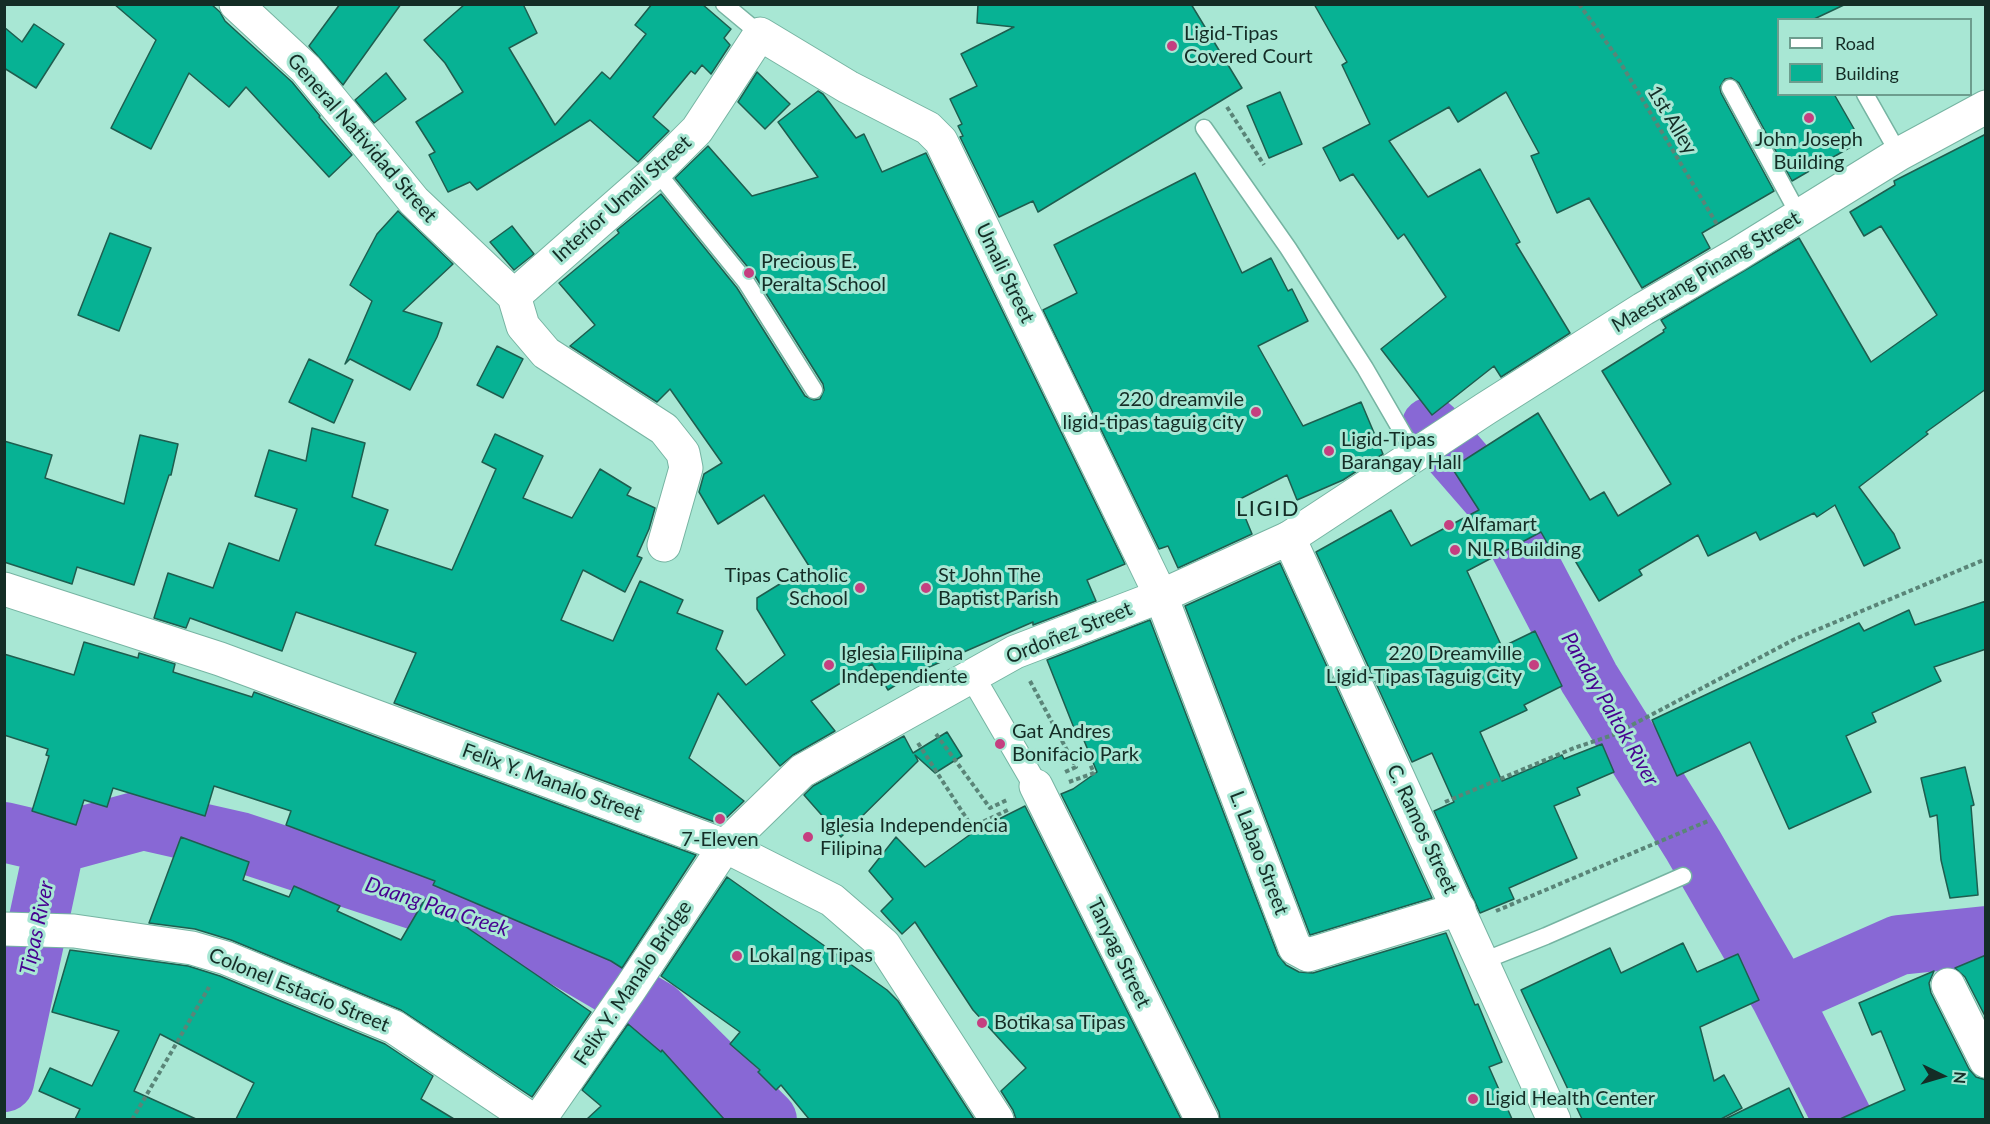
<!DOCTYPE html>
<html>
<head>
<meta charset="utf-8">
<style>
	body { margin:0 }
	#map { position:relative; width:1990px; height:1124px; overflow:hidden; background:#a8e7d4; font-family:Lato,sans-serif }
	canvas { display:block }
	.frame { position:absolute; inset:0; border:6px solid #142d26; pointer-events:none }
	.legend { position:absolute; left:1777px; top:18px; width:195px; height:78px; box-sizing:border-box; background:#a8e7d4; border:2px solid #6d9d8e; margin:0; padding:8px 10px; list-style:none; font-size:18px; color:#142d26 }
	.legend li { display:flex; align-items:center; gap:12px; height:30px }
	.legend b { width:30px; border:2px solid #6d9d8e }
	.north { position:absolute; left:1912px; top:1046px; width:60px; height:60px; -webkit-text-stroke:4px #a8e7d4; paint-order:stroke; rotate:95deg; font-size:16px; font-weight:700; line-height:24px; text-align:center; color:#142d26 }
	.north::after { content:''; display:block; margin:auto; width:21px; height:27px; background:#142d26; clip-path:polygon(50% 0,100% 100%,50% 72%,0 100%) }
</style>
</head>
<body>
<div id="map">
<canvas width="1990" height="1124"></canvas>
<div class="frame"></div>
<ul class="legend">
<li><b style="height:8px;background:#fff"></b>Road</li>
<li><b style="height:16px;background:#07b294"></b>Building</li>
</ul>
<div class="north">N</div>
</div>
<script>
const ctx = document.querySelector('canvas').getContext('2d');
ctx.lineJoin = 'round';
const shape = rows => new Path2D(rows.map(r => 'M' + r).join(''));
function trace(path, color, width, dash) { ctx.strokeStyle = color; ctx.lineWidth = width; ctx.lineCap = dash ? 'butt' : 'round'; ctx.setLineDash(dash || []); ctx.stroke(path); }
function fill(path, color) { ctx.fillStyle = color; ctx.fill(path, 'evenodd'); }
function label(font, color, halo, rows, align = 'center') {
  ctx.font = font + ' Lato,sans-serif'; ctx.lineWidth = 6; ctx.setLineDash([]); ctx.textBaseline = 'middle'; ctx.strokeStyle = halo; ctx.fillStyle = color; for (const [text, x, y, turn = 0] of rows) {
    ctx.save(); ctx.translate(x, y); ctx.rotate((+turn || 0) * Math.PI / 180); ctx.textAlign = isNaN(turn) ? turn : align; if (halo) ctx.strokeText(text, 0, 0); ctx.fillText(text, 0, 0); ctx.restore();
  }
}
trace(shape([
	[1431,427,1498,504,1589,678,1693,845,1781,997],
	[4,832,55,844,143,820,240,842,532,938,657,1011,767,1120],
	[4,1082,55,844],
	[1843,1120,1781,997,1899,945,1986,936]
]), '#8868d5', 60);
const building = shape([
	[114,4,211,4,220,12,225,21,292,82,320,116,319,117,352,155,329,177,246,87,229,107,189,73,151,149,111,128,156,40,114,4],
	[340,4,401,4,343,85,309,46,340,4],
	[465,4,523,4,537,33,509,48,555,125,602,72,610,79,646,34,635,25,652,4,702,4,731,29,724,38,730,45,711,74,702,65,695,74,691,71,653,117,669,131,638,162,590,120,477,190,470,182,448,192,429,155,435,152,416,122,463,92,445,63,424,40,465,4],
	[978,4,1191,4,1242,88,1038,212,1033,201,999,217,960,137,963,136,958,126,962,124,950,99,977,86,961,54,1014,27,977,23,978,4],
	[1314,4,1846,4,1812,20,1779,20,1779,94,1834,94,1861,141,1792,181,1739,83,1731,78,1725,79,1720,87,1721,93,1774,191,1702,233,1710,248,1642,288,1589,198,1557,213,1531,156,1539,153,1506,92,1458,122,1449,107,1389,141,1428,197,1480,169,1520,242,1516,244,1570,333,1501,377,1494,366,1432,415,1381,349,1446,297,1404,234,1398,239,1353,174,1340,181,1323,148,1370,124,1342,65,1347,62,1314,4],
	[34,24,64,44,36,88,4,68,4,27,22,42,34,24],
	[757,72,790,104,765,129,738,102,757,72],
	[386,73,406,99,374,123,355,100,386,73],
	[818,91,823,94,856,138,864,134,882,172,926,153,1125,564,1087,580,1096,601,1033,625,1033,622,913,674,888,690,872,664,811,701,835,731,793,755,780,766,718,693,689,758,744,801,720,824,394,703,416,653,296,612,282,651,190,618,186,628,154,618,168,573,213,588,229,543,279,561,297,509,255,496,269,450,306,461,312,428,365,443,352,497,388,510,375,545,452,570,496,469,482,462,495,434,543,456,523,498,572,518,600,469,631,488,627,495,655,508,649,529,637,556,642,558,625,592,583,570,561,620,613,641,640,581,683,600,677,613,723,631,716,649,746,685,785,655,757,609,757,598,809,566,764,495,718,524,699,492,704,474,722,463,670,389,657,402,570,346,595,325,559,283,619,233,617,230,661,194,737,288,805,396,814,400,820,399,824,390,823,384,755,276,675,178,708,146,752,196,818,177,778,122,818,91],
	[1280,92,1302,144,1269,158,1247,106,1280,92],
	[1986,134,1986,389,1926,432,1928,434,1859,487,1894,534,1900,548,1864,566,1835,505,1817,517,1814,513,1760,540,1756,532,1708,556,1698,535,1639,570,1642,575,1599,601,1567,547,1554,555,1541,532,1467,571,1502,647,1535,631,1562,686,1524,705,1527,710,1480,732,1502,781,1562,755,1564,759,1602,744,1614,772,1577,788,1580,795,1554,806,1577,858,1509,888,1514,899,1480,913,1434,811,1454,802,1432,753,1412,762,1316,552,1391,510,1411,546,1479,510,1452,468,1538,413,1590,500,1604,492,1618,516,1671,484,1602,371,1664,332,1663,330,1666,328,1661,320,1799,238,1871,362,1937,315,1881,226,1864,236,1850,212,1895,185,1894,181,1986,134],
	[1195,173,1242,273,1271,258,1288,291,1292,289,1308,321,1258,346,1303,426,1361,402,1383,454,1343,480,1297,500,1287,475,1238,500,1252,534,1178,568,1168,546,1159,549,1043,310,1077,293,1054,245,1195,173],
	[398,211,453,264,403,311,442,323,437,337,410,390,350,359,345,364,372,301,350,285,377,234,398,211],
	[512,226,534,254,514,270,490,242,512,226],
	[110,233,151,248,119,331,78,315,110,233],
	[497,346,523,359,503,398,477,385,497,346],
	[309,359,353,380,334,423,289,402,309,359],
	[140,435,178,444,171,475,169,475,134,585,77,567,72,584,4,562,4,441,52,455,45,478,124,504,140,435],
	[1280,563,1432,898,1310,935,1185,606,1280,563],
	[1986,601,1986,649,1934,667,1941,681,1872,713,1876,722,1846,736,1871,792,1789,829,1750,742,1677,776,1652,720,1859,623,1864,631,1909,610,1915,625,1986,601],
	[1150,620,1278,955,1286,965,1299,972,1313,973,1446,933,1475,1005,1478,1004,1480,1009,1502,1062,1489,1067,1512,1119,1220,1119,1219,1112,1061,794,1073,789,1097,772,1078,726,1074,728,1047,660,1150,620],
	[84,642,138,658,139,653,175,664,173,672,252,697,254,692,696,855,622,968,611,961,433,885,435,881,286,825,291,811,214,786,205,816,113,788,107,807,84,800,76,825,32,811,49,756,46,755,48,749,4,735,4,654,74,675,84,642],
	[947,732,962,756,935,773,915,755,918,761,841,837,804,795,813,786,904,736,913,753,947,732],
	[1965,767,1974,805,1971,806,1978,895,1950,898,1941,860,1937,815,1930,817,1921,778,1965,767],
	[1025,806,1181,1119,1016,1119,1013,1110,1001,1091,1026,1068,973,1010,915,922,902,934,881,911,893,899,869,871,896,837,925,867,975,831,1025,806],
	[181,837,249,862,243,880,289,897,294,886,340,906,337,911,401,940,425,899,591,1012,532,1097,401,1010,231,940,195,929,149,923,181,837],
	[727,877,887,990,898,1001,974,1119,809,1119,781,1085,776,1090,758,1072,760,1070,730,1044,740,1032,661,976,727,877],
	[1683,943,1697,972,1738,954,1759,1000,1700,1027,1714,1081,1724,1075,1742,1108,1721,1119,1582,1119,1521,990,1610,948,1621,973,1683,943],
	[70,950,188,966,220,976,385,1044,433,1076,421,1099,454,1119,236,1119,254,1083,160,1034,134,1091,196,1119,75,1119,80,1109,39,1091,50,1068,92,1086,119,1031,52,1012,70,950],
	[1986,955,1986,1018,1965,977,1955,968,1986,955],
	[1934,971,1929,983,1931,993,1969,1069,1976,1077,1986,1080,1986,1119,1840,1119,1905,1090,1881,1031,1872,1035,1859,1003,1934,971],
	[628,1024,661,1052,662,1050,724,1119,587,1119,601,1106,582,1090,628,1024],
	[1789,1088,1804,1119,1725,1119,1789,1088]
]);
fill(building, '#07b294');
trace(building, '#1e5e4f', 1.5);
const service = shape([
	[724,4,760,34],
	[1730,88,1799,215],
	[1865,94,1899,154],
	[1204,128,1288,248,1365,368,1416,456],
	[656,171,746,282,814,390],
	[1483,961,1546,936,1683,876]
]);
const pedestrian = shape([
	[972,676,1036,786]
]);
const minor = shape([
	[236,4,306,69,414,201,514,296],
	[514,296,656,171,697,130,760,34,848,87,928,128,941,141,1161,596,1295,948,1308,955,1459,909],
	[514,296,523,326,546,353,664,429,683,453,686,468,664,545],
	[1036,786,1202,1120],
	[4,929,74,931,192,948,226,958,394,1027,532,1120],
	[1948,985,1986,1061]
]);
const tertiary = shape([
	[1289,538,1485,409,1643,309,1736,255,1899,154,1986,107],
	[539,1120,630,989,725,846]
]);
const secondary = shape([
	[4,589,220,659,725,846,832,900,884,945,997,1120],
	[725,846,802,771,1015,652,1161,596,1289,538,1554,1120]
]);
trace(service, '#76b4a2', 19);
trace(pedestrian, '#76b4a2', 26);
trace(minor, '#76b4a2', 35);
trace(tertiary, '#76b4a2', 35);
trace(secondary, '#76b4a2', 35);
trace(shape([
	[1579,4,1617,57,1718,226],
	[1227,107,1264,165],
	[1030,681,1076,767,1065,772],
	[936,734,990,808,1007,800],
	[918,743,972,827,1010,809],
	[1069,782,1094,773,1090,764],
	[1445,802,1574,748,1613,735,1795,639,1986,559],
	[1496,911,1708,821],
	[132,1120,209,987]
]), '#5a8578', 4, [4.5, 3]);
trace(service, '#fff', 16);
trace(pedestrian, '#fff', 24);
trace(minor, '#fff', 33);
trace(tertiary, '#fff', 33);
trace(secondary, '#fff', 33);
for (const [x, y, r, color] of [
	[1172,46,6,"#c53f80"],
	[1809,118,6,"#c53f80"],
	[749,273,6,"#c53f80"],
	[1256,412,6,"#c53f80"],
	[1329,451,6,"#c53f80"],
	[1449,525,6,"#c53f80"],
	[1455,550,6,"#c53f80"],
	[860,588,6,"#c53f80"],
	[926,588,6,"#c53f80"],
	[829,665,6,"#c53f80"],
	[1534,665,6,"#c53f80"],
	[1000,744,6,"#c53f80"],
	[720,819,6,"#c53f80"],
	[808,837,6,"#c53f80"],
	[737,956,6,"#c53f80"],
	[982,1023,6,"#c53f80"],
	[1473,1099,6,"#c53f80"]
]) { const dot = new Path2D(); dot.arc(x, y, r, 0, 2 * Math.PI); ctx.fillStyle = color; ctx.fill(dot); trace(dot, '#a8e7d4', 2); }
label('20px', '#142d26', '#a8e7d4', [
	["Ligid-Tipas",1184,34],
	["Covered Court",1184,57],
	["John Joseph",1809,140,"center"],
	["Building",1809,163,"center"],
	["Precious E.",761,262],
	["Peralta School",761,285],
	["220 dreamvile",1244,400,"right"],
	["ligid-tipas taguig city",1244,423,"right"],
	["Ligid-Tipas",1341,440],
	["Barangay Hall",1341,463],
	["Alfamart",1461,525],
	["NLR Building",1467,550],
	["Tipas Catholic",848,576,"right"],
	["School",848,599,"right"],
	["St John The",938,576],
	["Baptist Parish",938,599],
	["Iglesia Filipina",841,654],
	["Independiente",841,677],
	["220 Dreamville",1522,654,"right"],
	["Ligid-Tipas Taguig City",1522,677,"right"],
	["Gat Andres",1012,732],
	["Bonifacio Park",1012,755],
	["Iglesia Independencia",820,826],
	["Filipina",820,849],
	["7-Eleven",720,840,"center"],
	["Lokal ng Tipas",749,956],
	["Botika sa Tipas",994,1023],
	["Ligid Health Center",1485,1099]
], 'left');
label('20px', '#142d26', '#a8e7d4', [
	["1st Alley",1672,120,59],
	["General Natividad Street",362,138,49],
	["Interior Umali Street",622,199,-42],
	["Maestrang Pinang Street",1706,272,-31],
	["Umali Street",1005,273,64],
	["Ordoñez Street",1069,633,-22],
	["Felix Y. Manalo Street",552,782,20],
	["C. Ramos Street",1422,829,65],
	["L. Labao Street",1259,853,69],
	["Tanyag Street",1119,953,64],
	["Felix Y. Manalo Bridge",633,983,-56],
	["Colonel Estacio Street",299,990,22]
]);
label('italic 21px', '#470290', '#a8e7d4', [
	["Panday Paltok River",1610,709,60],
	["Daang Paa Creek",437,907,18],
	["Tipas River",37,928,-78]
]);
ctx.letterSpacing = '1.5px';
label('22px', '#142d26', '#a8e7d4', [
	["LIGID",1268,509]
]);
ctx.letterSpacing = '0px';
</script>
</body>
</html>
